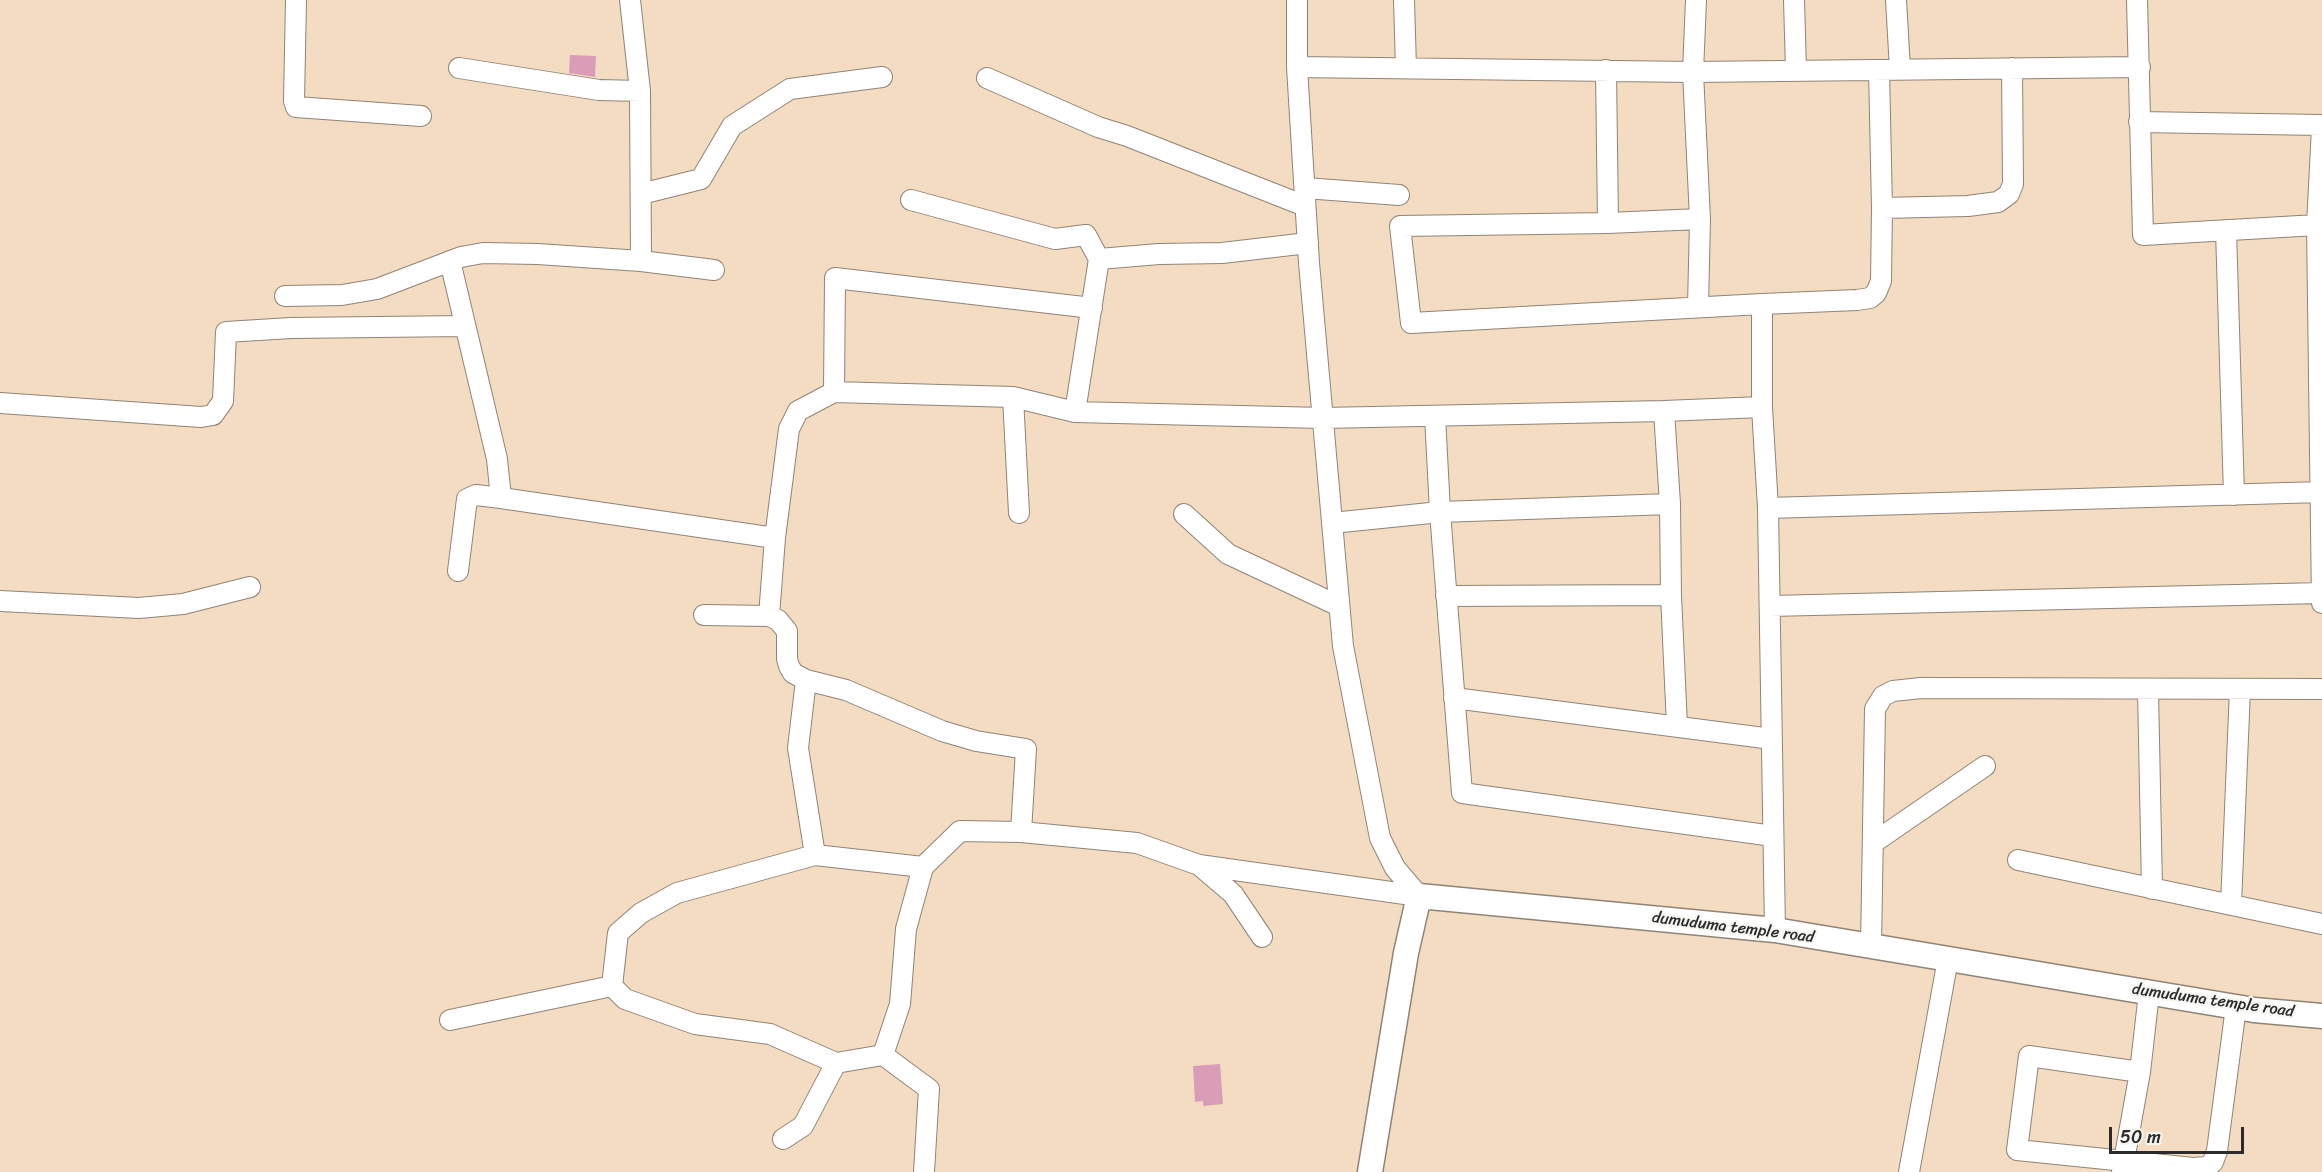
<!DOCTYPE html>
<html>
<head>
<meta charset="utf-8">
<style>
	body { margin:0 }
	#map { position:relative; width:2322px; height:1172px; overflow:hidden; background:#f3dcc1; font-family:Sriracha,sans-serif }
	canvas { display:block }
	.scale { position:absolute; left:2109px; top:1127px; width:135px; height:27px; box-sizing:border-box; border:3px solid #2b2b2b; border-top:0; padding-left:8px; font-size:18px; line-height:21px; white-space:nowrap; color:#2b2b2b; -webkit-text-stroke:4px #f6f6f2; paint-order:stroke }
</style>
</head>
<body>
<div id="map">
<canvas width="2322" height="1172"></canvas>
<div class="scale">50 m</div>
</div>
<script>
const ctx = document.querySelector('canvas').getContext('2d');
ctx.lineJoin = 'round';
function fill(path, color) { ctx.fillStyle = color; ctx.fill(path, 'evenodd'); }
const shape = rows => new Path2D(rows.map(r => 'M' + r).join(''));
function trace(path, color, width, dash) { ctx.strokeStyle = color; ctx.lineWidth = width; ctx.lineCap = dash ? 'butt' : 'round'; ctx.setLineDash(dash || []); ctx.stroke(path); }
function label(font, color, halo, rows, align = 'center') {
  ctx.font = font + ' Sriracha,sans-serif'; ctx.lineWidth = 4.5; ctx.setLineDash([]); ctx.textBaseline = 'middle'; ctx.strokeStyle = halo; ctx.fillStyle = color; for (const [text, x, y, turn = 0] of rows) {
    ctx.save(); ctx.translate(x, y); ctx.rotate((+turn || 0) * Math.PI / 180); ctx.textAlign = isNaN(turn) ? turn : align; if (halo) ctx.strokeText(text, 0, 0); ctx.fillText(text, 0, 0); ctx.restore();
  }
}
fill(shape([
	[570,55,596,56,595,77,569,73],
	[1220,1064,1223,1104,1203,1106,1203,1101,1195,1102,1193,1066]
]), '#d99db7');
const minor = shape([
	[296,0,294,101,296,107,421,116],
	[630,0,640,91,641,261],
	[1297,0,1297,67,1309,263,1343,646,1380,838,1395,868,1419,896],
	[1404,0,1406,68],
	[1794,0,1796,71],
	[1896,0,1900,69],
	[2137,0,2143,235,2317,225,2322,603],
	[1297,67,1693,72,2140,67],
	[459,68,599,90,640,91],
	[1606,70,1608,223,1400,226,1411,323,1762,304,1762,407,1664,411],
	[987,78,1098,127,1127,136,1305,206],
	[2139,122,2322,125],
	[1305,188,1399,195],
	[641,194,701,179,732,126,790,89,882,77],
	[911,200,1055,239,1086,235,1099,259,1159,254,1222,253,1308,243],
	[1882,208,1968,206,1998,202,2009,194,2013,184,2012,68],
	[1608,223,1700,219,1693,72,1696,0],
	[2317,225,2322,127],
	[2226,230,2234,495],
	[1099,259,1075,412,1323,418,1664,411,1670,504],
	[450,261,497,459,501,498,476,495,467,499,458,571],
	[285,296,342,295,377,289,461,257,483,253,538,254,641,261,714,270],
	[1762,304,1857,300,1870,298,1876,293,1881,281,1882,208,1879,70],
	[1698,307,1700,219],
	[834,392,835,278,1092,308],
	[1013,397,1019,513],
	[0,403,201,417,213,415,223,401,226,332,291,328,464,326],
	[1762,407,1768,508],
	[1435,416,1440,512,1670,504,1671,595],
	[501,498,775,538],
	[1184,514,1228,554,1339,606],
	[1332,523,1440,512,1462,793,1773,836],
	[1446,596,1671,595,1677,726],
	[0,601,139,608,183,604,250,587],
	[1770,606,2322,593],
	[704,615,769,616,778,620,787,631,787,659,789,666,793,673,806,680,846,690,942,731,976,741,1026,749,1021,832,1137,843,1199,865,1233,894,1262,937],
	[769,616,775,538,789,429,798,411,834,392,1013,397,1075,412],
	[806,680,798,748,815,855,677,893,641,913,618,933,612,986,625,999,695,1024,770,1034,836,1063,883,1055,929,1089,924,1172],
	[2148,690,2152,889],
	[1454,698,1772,739],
	[1873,843,1985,766],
	[815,855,923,867],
	[2018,860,2322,924],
	[1199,865,1419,896],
	[2231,905,2240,689],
	[1775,930,1768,508,2321,492],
	[1871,947,1875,709,1883,696,1893,691,1921,688,2322,689],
	[450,1020,612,986],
	[883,1055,900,1004,906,929,923,867,960,831,1021,832],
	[2140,1072,2029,1056,2017,1150,2193,1168,2207,1167,2213,1162,2217,1151,2236,1007],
	[783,1139,803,1126,836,1063],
	[1909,1172,1948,959],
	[2122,1172,2140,1072,2149,993]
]);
const tertiary = shape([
	[1370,1172,1406,953,1419,896,1775,930,2254,1010,2322,1016]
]);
trace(minor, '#8f8476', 22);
trace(tertiary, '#8f8476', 27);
trace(minor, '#fff', 20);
trace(tertiary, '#fff', 24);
label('16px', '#2b2b2b', '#f6f6f2', [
	["dumuduma temple road",1733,928,7],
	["dumuduma temple road",2213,1001,8]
]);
</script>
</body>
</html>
